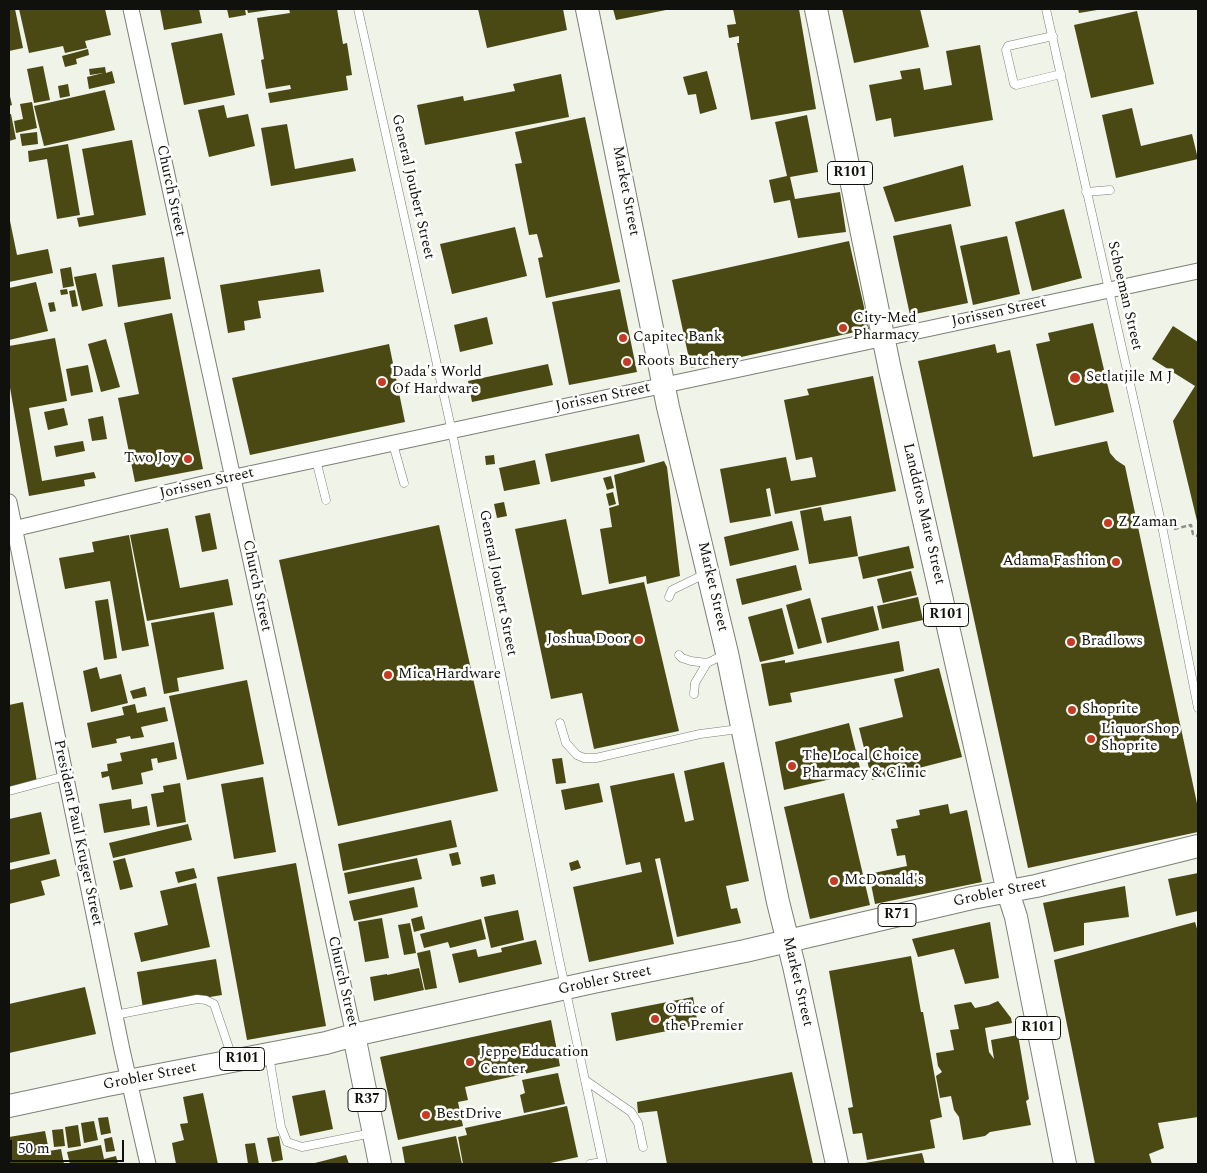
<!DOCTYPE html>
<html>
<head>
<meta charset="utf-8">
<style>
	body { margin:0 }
	#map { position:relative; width:1207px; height:1173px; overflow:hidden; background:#eff3e8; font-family:Spectral,serif }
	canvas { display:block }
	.frame { position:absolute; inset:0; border:10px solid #10110d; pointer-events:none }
	.scale { position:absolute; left:10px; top:1140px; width:114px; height:22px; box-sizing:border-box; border:2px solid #10110d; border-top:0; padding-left:6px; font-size:15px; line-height:18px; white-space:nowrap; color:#10110d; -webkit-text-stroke:4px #fefffd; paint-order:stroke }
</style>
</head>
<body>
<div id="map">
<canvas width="1207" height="1173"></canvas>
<div class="frame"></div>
<div class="scale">50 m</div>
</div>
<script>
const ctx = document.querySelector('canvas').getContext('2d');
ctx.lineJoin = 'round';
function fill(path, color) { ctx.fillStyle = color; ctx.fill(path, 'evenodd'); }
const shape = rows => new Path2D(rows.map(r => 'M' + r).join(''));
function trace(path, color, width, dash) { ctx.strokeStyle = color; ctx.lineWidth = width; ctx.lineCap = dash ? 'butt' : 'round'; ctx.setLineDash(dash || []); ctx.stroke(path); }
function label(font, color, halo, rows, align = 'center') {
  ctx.font = font + ' Spectral,serif'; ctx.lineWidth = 5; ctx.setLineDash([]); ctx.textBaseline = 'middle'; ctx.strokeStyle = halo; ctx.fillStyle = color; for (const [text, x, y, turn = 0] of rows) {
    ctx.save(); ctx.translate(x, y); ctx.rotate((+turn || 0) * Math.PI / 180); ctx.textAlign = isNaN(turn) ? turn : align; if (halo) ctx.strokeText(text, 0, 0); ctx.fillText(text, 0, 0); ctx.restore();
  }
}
fill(shape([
	[9,9,15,9,23,48,9,51],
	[19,9,105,9,111,35,85,41,87,48,65,53,63,46,29,53],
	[160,9,199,9,202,23,164,30],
	[227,9,245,9,246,15,229,18],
	[247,9,269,9,269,10,248,13],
	[289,9,337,9,343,44,347,43,352,75,346,76,348,90,270,103,268,93,291,89,290,85,266,89,261,60,264,59,257,18,290,13],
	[478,9,563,9,567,30,487,48],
	[613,9,666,9,666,10,616,20],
	[733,9,799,9,816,109,751,120,737,43,739,43,739,36,729,38,727,25,736,24],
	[842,9,920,9,929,47,854,63],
	[1078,9,1097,9,1097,10,1079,13],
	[1137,11,1154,84,1091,98,1074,25],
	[222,33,235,95,184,105,171,43],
	[980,45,993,120,894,137,891,118,876,121,869,85,902,79,900,71,920,68,924,90,952,85,946,51],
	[88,49,89,55,76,59,77,64,65,67,62,56],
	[43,66,50,100,34,103,27,69],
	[105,67,106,73,112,71,115,83,89,89,87,77,103,73,90,75,89,69],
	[707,71,717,109,700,114,696,94,688,95,683,77],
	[561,74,569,117,425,145,417,105,463,96,464,101,515,91,513,84],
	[68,84,70,96,60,98,58,86],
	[105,90,115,130,44,146,34,106],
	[9,92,12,105,9,106],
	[32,102,37,128,16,133,14,121,23,119,20,104],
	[224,105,227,118,248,114,255,146,209,157,198,110],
	[1132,108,1141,146,1192,134,1198,159,1116,178,1102,115],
	[9,114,11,114,16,139,9,141],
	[807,115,818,172,790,177,795,199,840,192,846,232,798,238,790,200,774,203,769,180,787,176,775,122],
	[585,117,620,282,546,298,538,258,543,257,537,234,529,235,515,164,522,163,515,132],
	[287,124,295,169,353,158,356,171,271,186,261,128],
	[37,132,38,144,22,146,20,134],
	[132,140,146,215,79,227,77,218,94,215,82,149],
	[68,144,80,215,57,219,47,159,29,162,28,151],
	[963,165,971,206,895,222,883,187],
	[1064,209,1082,278,1032,291,1015,222],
	[9,216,17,255,48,249,53,273,9,282],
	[951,224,968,303,910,315,893,236],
	[515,227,527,276,452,294,440,244],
	[1007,236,1020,294,973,305,960,246],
	[849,241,869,329,691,368,672,280],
	[164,257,171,299,118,307,112,265],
	[71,267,74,286,63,288,60,269],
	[320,269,324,292,258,301,261,318,244,321,245,330,228,333,220,285],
	[96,273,103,306,82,311,74,277],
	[36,282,48,331,9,340,9,288],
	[67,289,68,294,61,295,60,290],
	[620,289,637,372,569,385,552,302],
	[75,290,78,306,72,307,69,291],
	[54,302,56,311,50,312,48,303],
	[172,313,203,469,135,482,118,398,139,394,124,323],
	[487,317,493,344,460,352,454,325],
	[1093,323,1114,412,1055,426,1036,344,1050,341,1048,333],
	[1173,326,1198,342,1198,525,1173,421,1195,386,1152,359],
	[55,338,67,401,29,408,42,481,94,472,96,478,84,480,85,486,29,496,9,382,9,346],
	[106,339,120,387,101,392,88,344],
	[389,344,405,422,250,455,232,378],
	[995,344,997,353,1010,350,1033,457,1107,441,1110,453,1116,460,1125,466,1198,808,1198,832,1028,868,918,361],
	[548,364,553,385,472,402,468,381],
	[88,365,93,392,71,396,66,369],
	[873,376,896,491,775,514,770,488,766,489,771,516,730,523,720,469,786,457,791,481,816,477,812,457,796,460,784,400,809,395,807,389],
	[64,408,68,425,48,430,44,412],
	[103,416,107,439,92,441,88,419],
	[639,434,645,462,551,482,545,454],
	[83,441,85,451,56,457,54,446],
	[494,455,495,464,486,465,485,456],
	[535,460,540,484,504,491,499,468],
	[664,461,667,467,680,576,647,584,646,576,609,584,600,529,612,527,609,508,619,505,614,475],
	[611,476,614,488,607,490,603,478],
	[613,492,616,504,609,506,606,494],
	[504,502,507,516,497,518,494,504],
	[821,507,824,521,851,516,858,556,809,564,800,511],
	[210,513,217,549,202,552,195,516],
	[566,519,582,595,644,582,679,731,594,749,582,693,551,699,515,529],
	[792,521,799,550,730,566,724,537],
	[439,525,498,791,338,826,279,560],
	[168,528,180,588,228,579,233,605,147,621,130,535],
	[129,535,149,646,122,651,110,581,65,589,59,558,94,552,92,542],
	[909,546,914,568,863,579,858,557],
	[796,565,802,590,742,605,736,579],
	[911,571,917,595,883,603,877,579],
	[918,597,923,620,882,629,877,606],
	[810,598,822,643,798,649,786,605],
	[108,599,117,658,104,660,95,601],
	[873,606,879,630,827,643,821,618],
	[782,608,794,654,760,662,748,617],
	[214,612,224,669,177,678,179,691,164,694,151,623],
	[899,641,904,671,790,693,792,702,769,706,761,664,785,660,785,663],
	[97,667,100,679,121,674,128,703,91,712,83,671],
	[939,668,962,757,872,780,859,728,903,717,894,679],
	[247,680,264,764,187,780,169,696],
	[145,687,147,696,133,699,130,691],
	[23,702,37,782,9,787,9,705],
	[135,704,137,713,165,707,168,721,141,727,144,737,131,739,130,736,116,739,117,743,92,748,87,723,124,715,122,707],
	[849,723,861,772,784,790,775,742],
	[174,742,177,759,158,763,157,758,151,759,153,770,141,773,143,784,112,790,109,776,102,778,101,772,108,771,107,764,122,761,120,753],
	[562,758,566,783,556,784,552,759],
	[724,762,749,881,726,886,731,909,737,908,741,923,677,937,660,858,655,859,674,944,589,962,573,887,642,872,640,862,626,865,610,786,674,773,685,822,694,820,684,771],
	[263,777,276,852,234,859,221,784],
	[180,783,186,822,157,827,151,794,164,792,163,786],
	[599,783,603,802,565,810,561,790],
	[844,793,870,905,810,919,784,807],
	[131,799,132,809,147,806,150,825,104,833,99,804],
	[948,804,950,814,967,810,982,882,875,904,869,874,907,866,905,855,897,856,891,829,898,828,896,820,920,815,919,810],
	[41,812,50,854,9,863,9,819],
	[451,820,457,847,343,871,338,844],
	[188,824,192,840,113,858,109,843],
	[458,852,461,864,452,866,449,854],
	[125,858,133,887,120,890,113,861],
	[417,858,422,879,348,894,344,873],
	[56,859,60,876,41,881,45,895,9,904,9,870],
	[578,860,581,868,571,871,569,863],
	[296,863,326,1026,247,1040,217,877],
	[194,868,197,878,178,883,175,872],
	[1198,873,1198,911,1176,916,1168,879],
	[494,874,496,884,482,887,480,877],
	[196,883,210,947,141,962,134,933,168,925,160,891],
	[1125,886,1129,917,1084,923,1084,945,1054,952,1043,903],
	[414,887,418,907,354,921,349,901],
	[518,910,524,940,491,948,484,917],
	[422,916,425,929,414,932,411,919],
	[382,918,389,958,365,962,358,922],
	[481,919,486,939,450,948,448,942,424,948,420,934],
	[990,922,999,978,965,984,954,949,918,957,912,939],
	[1195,922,1198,932,1198,1117,1158,1123,1164,1148,1149,1154,1152,1164,1095,1164,1054,960],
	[410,923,416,953,404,955,398,925],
	[536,940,542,964,459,983,452,954,476,949,478,957,502,952,501,948],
	[430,950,437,988,425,990,417,953],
	[911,956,921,1012,923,1012,942,1117,930,1120,935,1148,867,1160,862,1133,853,1134,848,1108,853,1107,829,971],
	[216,959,222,995,143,1008,137,972],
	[419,968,424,990,374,1001,370,977,387,974,387,975],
	[85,987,96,1034,9,1053,9,1004],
	[693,997,698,1025,616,1041,611,1013],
	[998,1001,1011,1018,1012,1023,985,1028,989,1052,994,1059,991,1040,1018,1035,1029,1099,1026,1101,1031,1125,990,1132,985,1136,963,1140,959,1117,954,1110,951,1096,940,1098,936,1076,942,1072,938,1066,936,1053,954,1050,950,1030,959,1029,954,1005,971,1002,975,1008,989,1005],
	[551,1020,560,1066,465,1087,468,1100,458,1102,463,1126,398,1140,380,1057],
	[792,1072,813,1164,667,1164,657,1111,638,1113,637,1102],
	[558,1073,565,1104,524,1113,520,1095,525,1093,522,1080],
	[325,1090,333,1129,300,1136,292,1096],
	[203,1093,218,1164,176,1164,172,1143,184,1140,180,1124,188,1123,183,1097],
	[567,1106,578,1157,546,1164,463,1164,458,1137,467,1135,465,1128],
	[108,1117,111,1133,101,1135,98,1118],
	[94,1121,98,1140,84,1143,81,1123],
	[78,1125,81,1146,68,1148,65,1127],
	[63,1129,65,1146,54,1147,52,1130],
	[45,1131,49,1151,61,1149,64,1164,9,1164,9,1137],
	[279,1136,283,1160,272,1162,267,1138],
	[456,1136,462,1164,405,1164,402,1147],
	[112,1137,115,1151,106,1152,104,1139],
	[255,1143,259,1164,248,1164,245,1144],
	[101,1145,104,1159,116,1156,118,1164,70,1164,67,1152],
	[922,1153,925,1164,865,1164,865,1163],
	[346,1155,349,1164,311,1164]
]), '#4b4913');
const service = shape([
	[358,9,452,432,559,959,603,1164],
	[1046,9,1163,531,1198,708],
	[1053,36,1008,46,1006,50,1014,84,1016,85,1061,74],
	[1086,192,1110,190],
	[393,444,404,483],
	[316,460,326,500],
	[669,597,672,590,707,573],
	[679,655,682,658,691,661,707,663,726,654],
	[694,694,695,683,707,663],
	[560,723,566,743,577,755,584,758,596,758,700,734,739,729],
	[9,791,65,776],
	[115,1015,197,999,206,1000,214,1004,233,1060],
	[269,1056,281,1127,287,1142,302,1147,372,1133],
	[585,1080,631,1112,638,1123,643,1147],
	[590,1164,602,1162]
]);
const minor = shape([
	[131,9,354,1035],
	[9,502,122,1050,148,1164],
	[9,530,207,483,1198,271]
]);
const primary = shape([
	[587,9,668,407,727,653,778,902,794,966,837,1164],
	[816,9,890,370,1008,892,1016,917,1065,1164],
	[354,1035,380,1164],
	[9,1106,107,1085,326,1043,354,1035,593,982,745,951,972,898,1036,886,1198,846]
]);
trace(service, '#7c8076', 9);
trace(minor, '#7c8076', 17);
trace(primary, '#7c8076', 24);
trace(shape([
	[1174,529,1191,525,1193,534,1198,536]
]), '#8c8f87', 2.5, [5, 2.5]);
trace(service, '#fff', 8);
trace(minor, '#fff', 15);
trace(primary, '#fff', 22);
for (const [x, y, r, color] of [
	[843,328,5,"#c63b24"],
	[623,338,5,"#c63b24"],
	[627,362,5,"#c63b24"],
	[1075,378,6,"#c63b24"],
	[382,382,5,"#c63b24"],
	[188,459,5,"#c63b24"],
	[1108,523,5,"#c63b24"],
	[1116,562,5,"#c63b24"],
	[639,640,5,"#c63b24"],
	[1071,642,5,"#c63b24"],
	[388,675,5,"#c63b24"],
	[1072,710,5,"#c63b24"],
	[1091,739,5,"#c63b24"],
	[792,766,5,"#c63b24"],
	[834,881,5,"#c63b24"],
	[655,1019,5,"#c63b24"],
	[470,1062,5,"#c63b24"],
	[426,1115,5,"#c63b24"]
]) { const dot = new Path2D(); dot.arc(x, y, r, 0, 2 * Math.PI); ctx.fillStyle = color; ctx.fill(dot); trace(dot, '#fefffd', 2); }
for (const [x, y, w] of [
	[850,173,45],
	[946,615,45],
	[897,915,38],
	[1038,1028,45],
	[242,1059,45],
	[367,1100,38]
]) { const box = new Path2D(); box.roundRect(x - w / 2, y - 11.5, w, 23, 4); ctx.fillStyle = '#fefffd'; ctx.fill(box); trace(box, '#10110d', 1); }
label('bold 14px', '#10110d', null, [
	["R101",850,173],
	["R101",946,615],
	["R71",897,915],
	["R101",1038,1028],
	["R101",242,1059],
	["R37",367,1100]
]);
label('15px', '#10110d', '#fefffd', [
	["General Joubert Street",412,187,77],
	["Church Street",170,191,78],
	["Market Street",625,191,79],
	["Schoeman Street",1124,296,77],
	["Jorissen Street",999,313,-12],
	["Jorissen Street",603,398,-12],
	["Jorissen Street",207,484,-13],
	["Landdros Mare Street",923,514,77],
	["General Joubert Street",497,583,79],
	["Church Street",256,586,78],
	["Market Street",712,587,77],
	["President Paul Kruger Street",77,833,78],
	["Grobler Street",1000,893,-12],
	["Grobler Street",605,981,-12],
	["Church Street",342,982,77],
	["Market Street",797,982,77],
	["Grobler Street",150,1077,-11]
]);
label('15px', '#10110d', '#fefffd', [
	["City-Med",853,319],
	["Pharmacy",853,336],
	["Capitec Bank",633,338],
	["Roots Butchery",637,362],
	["Dada's World",392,373],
	["Of Hardware",392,390],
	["Setlatjile M J",1086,378],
	["Two Joy",178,459,"right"],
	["Z Zaman",1118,523],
	["Adama Fashion",1106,562,"right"],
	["Joshua Door",629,640,"right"],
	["Bradlows",1081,642],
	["Mica Hardware",398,675],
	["Shoprite",1082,710],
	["LiquorShop",1101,730],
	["Shoprite",1101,747],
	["The Local Choice",802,757],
	["Pharmacy & Clinic",802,774],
	["McDonald's",844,881],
	["Office of",665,1010],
	["the Premier",665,1027],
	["Jeppe Education",480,1053],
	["Center",480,1070],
	["BestDrive",436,1115]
], 'left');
</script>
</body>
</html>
